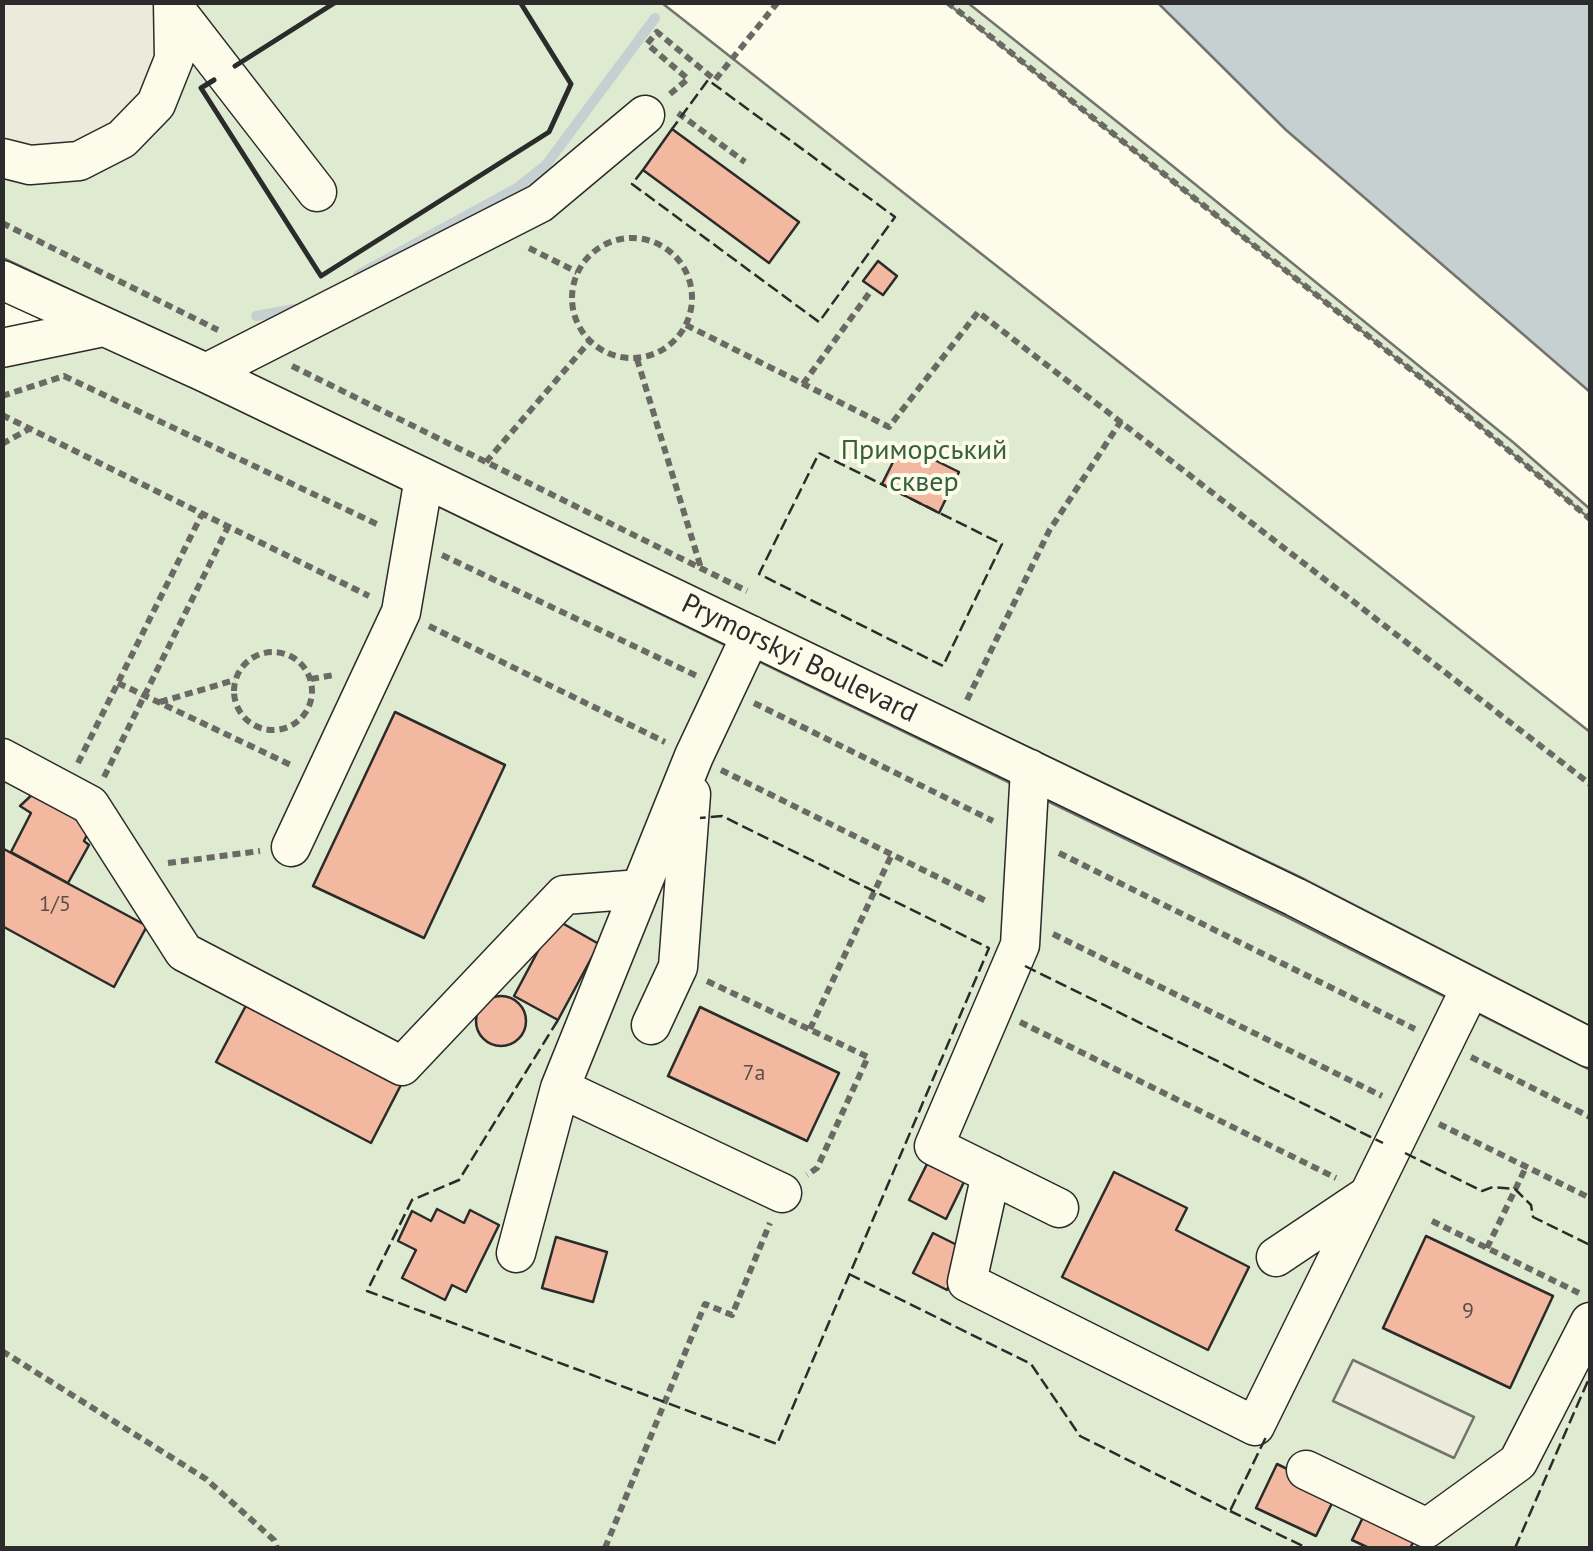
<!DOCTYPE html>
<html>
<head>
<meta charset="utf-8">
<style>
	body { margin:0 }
	#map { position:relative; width:1593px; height:1551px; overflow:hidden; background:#fdfbea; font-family:"PT Sans",sans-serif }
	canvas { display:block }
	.frame { position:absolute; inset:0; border:5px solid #2b2b2b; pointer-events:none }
</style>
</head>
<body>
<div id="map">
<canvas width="1593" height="1551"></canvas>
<div class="frame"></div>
</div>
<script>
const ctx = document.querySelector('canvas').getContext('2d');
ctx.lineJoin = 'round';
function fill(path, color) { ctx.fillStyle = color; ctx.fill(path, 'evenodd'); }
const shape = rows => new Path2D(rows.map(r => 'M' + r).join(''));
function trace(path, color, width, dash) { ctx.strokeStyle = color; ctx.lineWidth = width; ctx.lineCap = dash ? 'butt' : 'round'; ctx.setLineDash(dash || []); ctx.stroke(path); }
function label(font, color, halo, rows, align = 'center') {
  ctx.font = font + ' "PT Sans",sans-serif'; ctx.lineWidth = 8; ctx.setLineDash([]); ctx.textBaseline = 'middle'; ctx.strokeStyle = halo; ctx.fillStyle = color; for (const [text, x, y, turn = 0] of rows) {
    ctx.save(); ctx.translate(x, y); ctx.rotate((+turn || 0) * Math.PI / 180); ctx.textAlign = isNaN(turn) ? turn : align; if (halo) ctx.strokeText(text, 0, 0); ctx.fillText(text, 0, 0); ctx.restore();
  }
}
const green = shape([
	[2,3,662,3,1590,732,1590,1026,1304,879,3,258,2,3],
	[947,3,968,3,1164,159,1514,443,1590,509,1590,519,1444,396,947,3],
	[99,342,1287,917,1590,1070,1590,1548,3,1548,3,362,99,342]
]);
fill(green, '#deebd1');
trace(green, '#74746e', 2.5);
const parking = shape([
	[2,3,173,3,176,10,122,139,3,158,2,3],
	[1353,1360,1474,1417,1454,1458,1333,1401,1353,1360]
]);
fill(parking, '#eceadb');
trace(parking, '#74746e', 2.5);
const water = shape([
	[1158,3,1590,3,1590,392,1286,130,1158,3]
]);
fill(water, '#c7d0d0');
trace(water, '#74746e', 2.5);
trace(shape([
	[358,275,517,188,546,165,655,18],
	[256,316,294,309]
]), '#c7d0d0', 10);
const building = shape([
	[672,129,799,222,769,263,643,170,672,129],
	[878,261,897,276,883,295,863,281,878,261],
	[902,444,959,472,939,513,882,484,902,444],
	[395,712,505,765,424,938,313,886,395,712],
	[36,791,90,829,84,841,89,845,68,883,11,852,31,813,20,806,36,791],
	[2,848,147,926,114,987,2,926,2,848],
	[555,919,599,944,558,1020,514,996,555,919],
	'476 1021a25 25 0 1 1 50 0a25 25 0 1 1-50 0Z',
	[250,998,404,1079,371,1143,216,1062,250,998],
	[700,1007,839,1073,807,1141,668,1076,700,1007],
	[927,1164,964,1182,946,1219,909,1200,927,1164],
	[1114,1172,1187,1208,1176,1230,1249,1267,1208,1350,1062,1277,1114,1172],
	[437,1209,464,1223,470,1210,499,1225,466,1292,452,1285,445,1300,402,1278,416,1250,398,1241,412,1211,431,1221,437,1209],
	[933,1233,967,1250,947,1290,913,1273,933,1233],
	[1426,1236,1553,1296,1510,1388,1383,1328,1426,1236],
	[556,1237,607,1252,593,1302,542,1288,556,1237],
	[1277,1464,1337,1493,1316,1536,1256,1508,1277,1464],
	[1367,1509,1418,1534,1410,1548,1369,1548,1352,1540,1367,1509]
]);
fill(building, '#f2b8a0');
trace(building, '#2b2b2b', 2.5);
const minor = shape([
	[176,10,317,192],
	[2,158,30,165,79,161,122,139,156,104,174,59,173,2],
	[2,280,206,373,1295,897,1590,1048],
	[2,348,104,327],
	[206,373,540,203,645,115],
	[2,758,90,805,184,952,402,1066,564,895,640,889],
	[1030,769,1020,945,934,1146,1059,1208],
	[291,847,401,612,424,478],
	[651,1025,678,967,691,794],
	[560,1088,782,1193],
	[991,1174,967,1282,1255,1426,1471,987],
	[516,1253,560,1088,694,756,751,635],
	[1276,1257,1367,1196],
	[1306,1470,1427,1528,1518,1462,1590,1322]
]);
trace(minor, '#2b2b2b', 41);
trace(shape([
	[947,2,1444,396,1590,519],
	[670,94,688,79,647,44,657,32,715,80,778,2],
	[678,113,745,162],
	[2,223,218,330],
	'572 298a60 60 0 1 1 120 0a60 60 0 1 1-120 0Z',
	[529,248,577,272],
	[686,325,889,427,978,312,1590,784],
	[637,359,701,568],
	[292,366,747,591],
	[803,384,870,292],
	[2,396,64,376,381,526],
	[2,415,369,596],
	[2,444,29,429],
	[486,462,590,341],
	[442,555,697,676],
	[429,626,665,742],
	'234 691a39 39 0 1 1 78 0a39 39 0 1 1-78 0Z',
	[311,679,334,675],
	[118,683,293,766],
	[967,700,1049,531,1121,421],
	[160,702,235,680],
	[754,703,993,821],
	[78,763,202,514],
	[721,770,988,902],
	[104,777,228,527],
	[1059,853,1415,1029],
	[168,863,260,851],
	[1053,934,1382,1096],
	[707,981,868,1057,817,1168,807,1175],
	[1020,1022,1336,1178],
	[810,1029,892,854],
	[1471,1057,1590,1117],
	[1439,1124,1590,1198],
	[1432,1221,1579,1293],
	[1487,1248,1526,1167],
	[2,1351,206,1479,274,1540,277,1548],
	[605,1548,705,1304,732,1315,770,1223]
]), '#6a6964', 6, [8, 5]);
trace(minor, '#fdfbea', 38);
trace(shape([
	[643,170,632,184,819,322,895,217,708,80,672,129],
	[819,453,1002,544,943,666,759,574,819,453],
	[1025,966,1383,1143],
	[558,1020,459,1180,412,1200,367,1291,777,1444,989,948,722,816,700,818],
	[1405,1153,1482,1191,1493,1187,1515,1189,1531,1205,1533,1217,1590,1245],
	[849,1274,1031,1364,1080,1436,1230,1511,1266,1437],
	[1230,1511,1307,1548],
	[1515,1548,1590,1376]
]), '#2b2b2b', 2.5, [12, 5]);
trace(shape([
	[235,66,336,2],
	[214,80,201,88,321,276,549,132,571,84,520,2]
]), '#2b2b2b', 5);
label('22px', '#5d4e48', null, [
	["1/5",55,905],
	["7а",754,1074],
	["9",1468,1312]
]);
label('28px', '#34623c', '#fdfbea', [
	["Приморський",924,451],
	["сквер",924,483]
]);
label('28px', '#2b2b2b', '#fdfbea', [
	["Prymorskyi Boulevard",799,659,26]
]);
</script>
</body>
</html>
